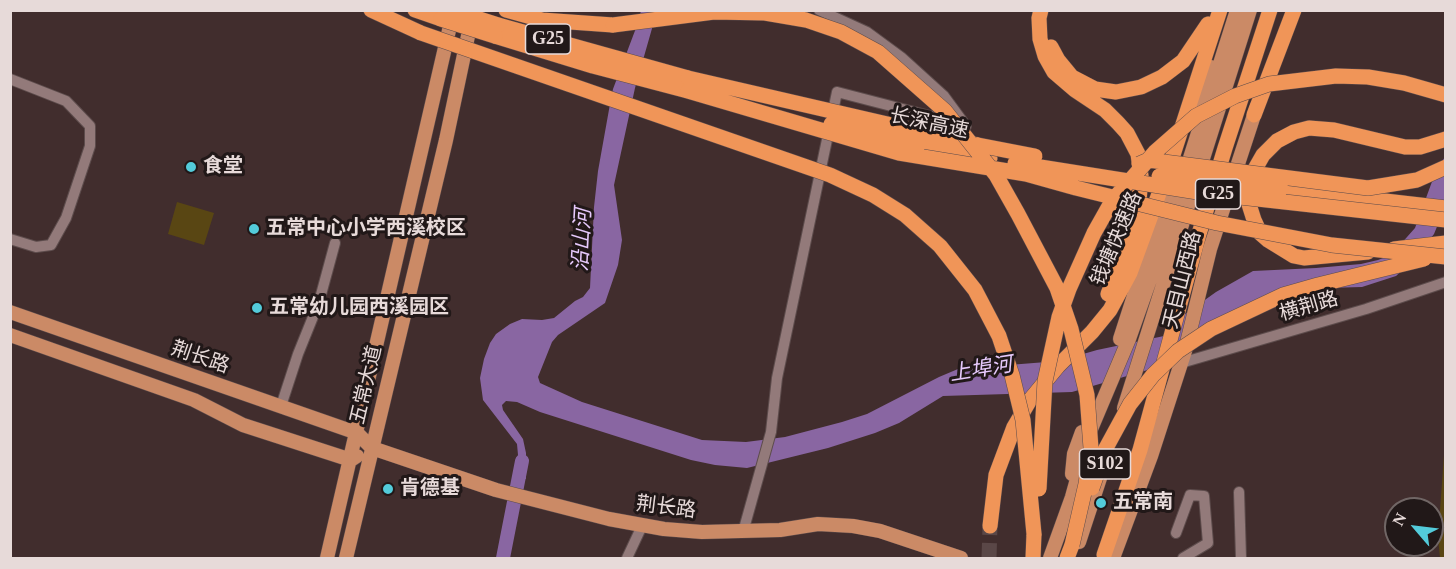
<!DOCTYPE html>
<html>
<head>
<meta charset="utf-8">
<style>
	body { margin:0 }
	#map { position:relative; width:1456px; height:569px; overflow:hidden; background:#412d2d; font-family:"Times New Roman",serif }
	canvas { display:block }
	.frame { position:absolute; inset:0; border:12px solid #e7dad9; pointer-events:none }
	.north { position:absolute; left:1384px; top:497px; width:60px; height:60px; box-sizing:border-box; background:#211818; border:2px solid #706665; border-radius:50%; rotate:298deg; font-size:16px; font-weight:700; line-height:24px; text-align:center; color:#e7dad9 }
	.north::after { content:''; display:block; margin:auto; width:21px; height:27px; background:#53cbda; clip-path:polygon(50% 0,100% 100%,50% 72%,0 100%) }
</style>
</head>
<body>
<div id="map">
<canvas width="1456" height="569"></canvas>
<div class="frame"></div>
<div class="north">N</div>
</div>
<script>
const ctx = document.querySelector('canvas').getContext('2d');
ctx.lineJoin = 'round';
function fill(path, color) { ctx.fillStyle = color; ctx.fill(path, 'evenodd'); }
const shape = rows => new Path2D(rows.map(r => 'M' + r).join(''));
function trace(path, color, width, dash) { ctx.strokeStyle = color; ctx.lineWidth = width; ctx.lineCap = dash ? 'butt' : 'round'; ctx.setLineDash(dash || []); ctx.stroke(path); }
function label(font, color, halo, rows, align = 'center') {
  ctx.font = font + ' "Times New Roman","Noto Sans SC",serif'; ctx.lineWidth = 6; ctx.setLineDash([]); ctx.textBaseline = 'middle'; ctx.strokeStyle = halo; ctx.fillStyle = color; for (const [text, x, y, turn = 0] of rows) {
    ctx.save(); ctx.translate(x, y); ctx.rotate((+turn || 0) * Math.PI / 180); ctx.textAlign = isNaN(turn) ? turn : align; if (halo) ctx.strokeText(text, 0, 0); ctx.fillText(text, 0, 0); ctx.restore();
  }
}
fill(shape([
	[177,202,214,213,204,245,168,234],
	[1445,441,1445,558,1440,558,1438,538]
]), '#594613');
fill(shape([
	[641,11,657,11,635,88,614,185,622,240,618,265,605,303,558,335,552,342,538,377,540,383,582,402,702,440,746,442,785,437,842,422,867,414,939,377,958,369,1059,361,1097,350,1164,336,1181,317,1216,292,1253,271,1316,268,1361,264,1378,260,1391,255,1415,228,1437,168,1445,157,1445,207,1434,234,1415,259,1396,276,1362,287,1326,288,1229,322,1151,369,1072,392,943,396,899,423,875,433,828,448,747,468,715,465,691,460,540,412,517,402,506,401,502,405,503,410,523,439,526,453,526,479,514,476,518,455,517,444,483,400,480,378,484,359,490,343,496,334,510,324,522,319,542,320,554,318,575,301,583,297,590,288,594,207,598,171,610,104,613,89,636,28]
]), '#8966a2');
trace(shape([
	[503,558,522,461]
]), '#8966a2', 14);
trace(shape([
	[989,558,990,526]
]), '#5a4747', 15, [15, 8]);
const minor = shape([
	[819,10,867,32,901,57,944,96,966,126],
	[10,79,66,101,90,126,90,146,66,218,51,245,36,247,10,239],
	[1181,363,1366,309,1446,282],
	[281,406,298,354,319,302,335,243],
	[1239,492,1241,558],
	[743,532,771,432,777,378,837,92,953,122],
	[1176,533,1190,495,1204,496,1208,543,1183,558],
	[627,558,642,526]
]);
const major = shape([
	[1191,123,1211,67],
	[10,312,357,433,372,448,496,490,609,519,664,529,702,532,780,530,818,524,853,526,880,531,961,558],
	[10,335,194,400,243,425,351,460,357,456],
	[1120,339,1172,178],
	[1124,408,1250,10],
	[1072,474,1074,454,1082,432],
	[1079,542,1100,478],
	[327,558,453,13],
	[346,558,446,140,472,17],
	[1050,558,1072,497,1091,429,1129,339,1163,243,1237,10],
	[1113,558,1151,456,1185,351,1210,249,1257,106]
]);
const highway = shape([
	[371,10,421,33],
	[415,10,441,19],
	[506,10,542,20,613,25],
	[1041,10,1039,18,1040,39,1045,56,1054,72,1075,90,1105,110,1118,123,1127,133,1138,154,1141,176,1139,202,1135,230,1108,294],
	[498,25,688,78],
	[495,36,593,66,688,91],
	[1051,47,1058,60,1072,77,1095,89,1116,92,1141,87,1162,77,1183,61,1208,24],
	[1254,115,1294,10],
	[922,132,978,145],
	[919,144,990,158],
	[1281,189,1446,208],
	[1394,249,1446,243],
	[1368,252,1304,258,1294,256,1268,240,1260,233,1254,220,1248,201,1250,184,1255,169,1263,155,1277,141,1294,132,1309,128,1334,130,1405,147,1420,147,1446,139],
	[990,526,996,475,1014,427,1030,400,1058,366,1092,332,1110,310,1130,273,1172,158,1220,10],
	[1104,555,1140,450,1199,234,1225,148,1270,10],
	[1033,558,1034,534],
	[1067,558,1072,545]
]);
trace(minor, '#5d4c4c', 12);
trace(major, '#5d4c4c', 15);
trace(highway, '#5d4c4c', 16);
trace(minor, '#937a7a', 10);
trace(major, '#cb8a66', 14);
trace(highway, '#f09558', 15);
const highwayBridge = shape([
	[451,10,498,25],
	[441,19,495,36],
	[613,25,714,12,765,13,806,20,841,32,878,52,945,111,996,175,1018,214,1057,288,1071,329,1087,395,1091,448,1086,484,1072,545],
	[421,33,830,175,873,195,905,215,940,246,975,290,999,336,1012,375,1023,420,1034,534],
	[688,78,922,132],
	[688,91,899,153,1026,174,1076,188,1217,223,1332,245,1446,257],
	[831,124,919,144],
	[978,145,1035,156],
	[1015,163,1204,193,1446,220],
	[1139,164,1148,160,1368,188,1417,180,1446,167],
	[1159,176,1281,189],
	[1092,488,1106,448,1130,404,1153,375,1178,351,1211,329,1283,295,1318,285,1424,259],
	[1039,489,1045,381,1059,317,1069,289,1094,233,1112,201,1155,152,1196,116,1235,96,1269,84,1336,76,1368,77,1404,83,1446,95]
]);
trace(highwayBridge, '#5d4c4c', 16, []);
trace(highwayBridge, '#f09558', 15);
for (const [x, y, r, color] of [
	[191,167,6,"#53cbda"],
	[254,229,6,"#53cbda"],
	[257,308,6,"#53cbda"],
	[388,489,6,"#53cbda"],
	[1101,503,6,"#53cbda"]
]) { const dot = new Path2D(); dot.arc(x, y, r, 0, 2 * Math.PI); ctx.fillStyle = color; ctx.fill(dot); trace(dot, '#211818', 2); }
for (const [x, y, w] of [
	[548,39,45],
	[1218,194,45],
	[1105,464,51]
]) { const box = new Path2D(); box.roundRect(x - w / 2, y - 15, w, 30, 4.5); ctx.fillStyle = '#211818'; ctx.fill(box); trace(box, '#e7dad9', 1.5); }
label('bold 18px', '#e7dad9', null, [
	["G25",548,39],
	["G25",1218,194],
	["S102",1105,464]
]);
label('20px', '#e7dad9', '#211818', [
	["长深高速",929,124,12],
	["钱塘快速路",1117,239,-67],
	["天目山西路",1183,280,-76],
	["横荆路",1309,307,-16],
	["荆长路",200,358,19],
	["五常大道",367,385,-77],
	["荆长路",666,508,7]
]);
label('bold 20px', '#e7dad9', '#211818', [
	["食堂",203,167],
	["五常中心小学西溪校区",266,229],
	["五常幼儿园西溪园区",269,308],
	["肯德基",400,489],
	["五常南",1113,503]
], 'left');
label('italic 21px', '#e6c9fc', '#211818', [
	["沿山河",583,240,-87],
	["上埠河",981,370,-9]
]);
</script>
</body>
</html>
